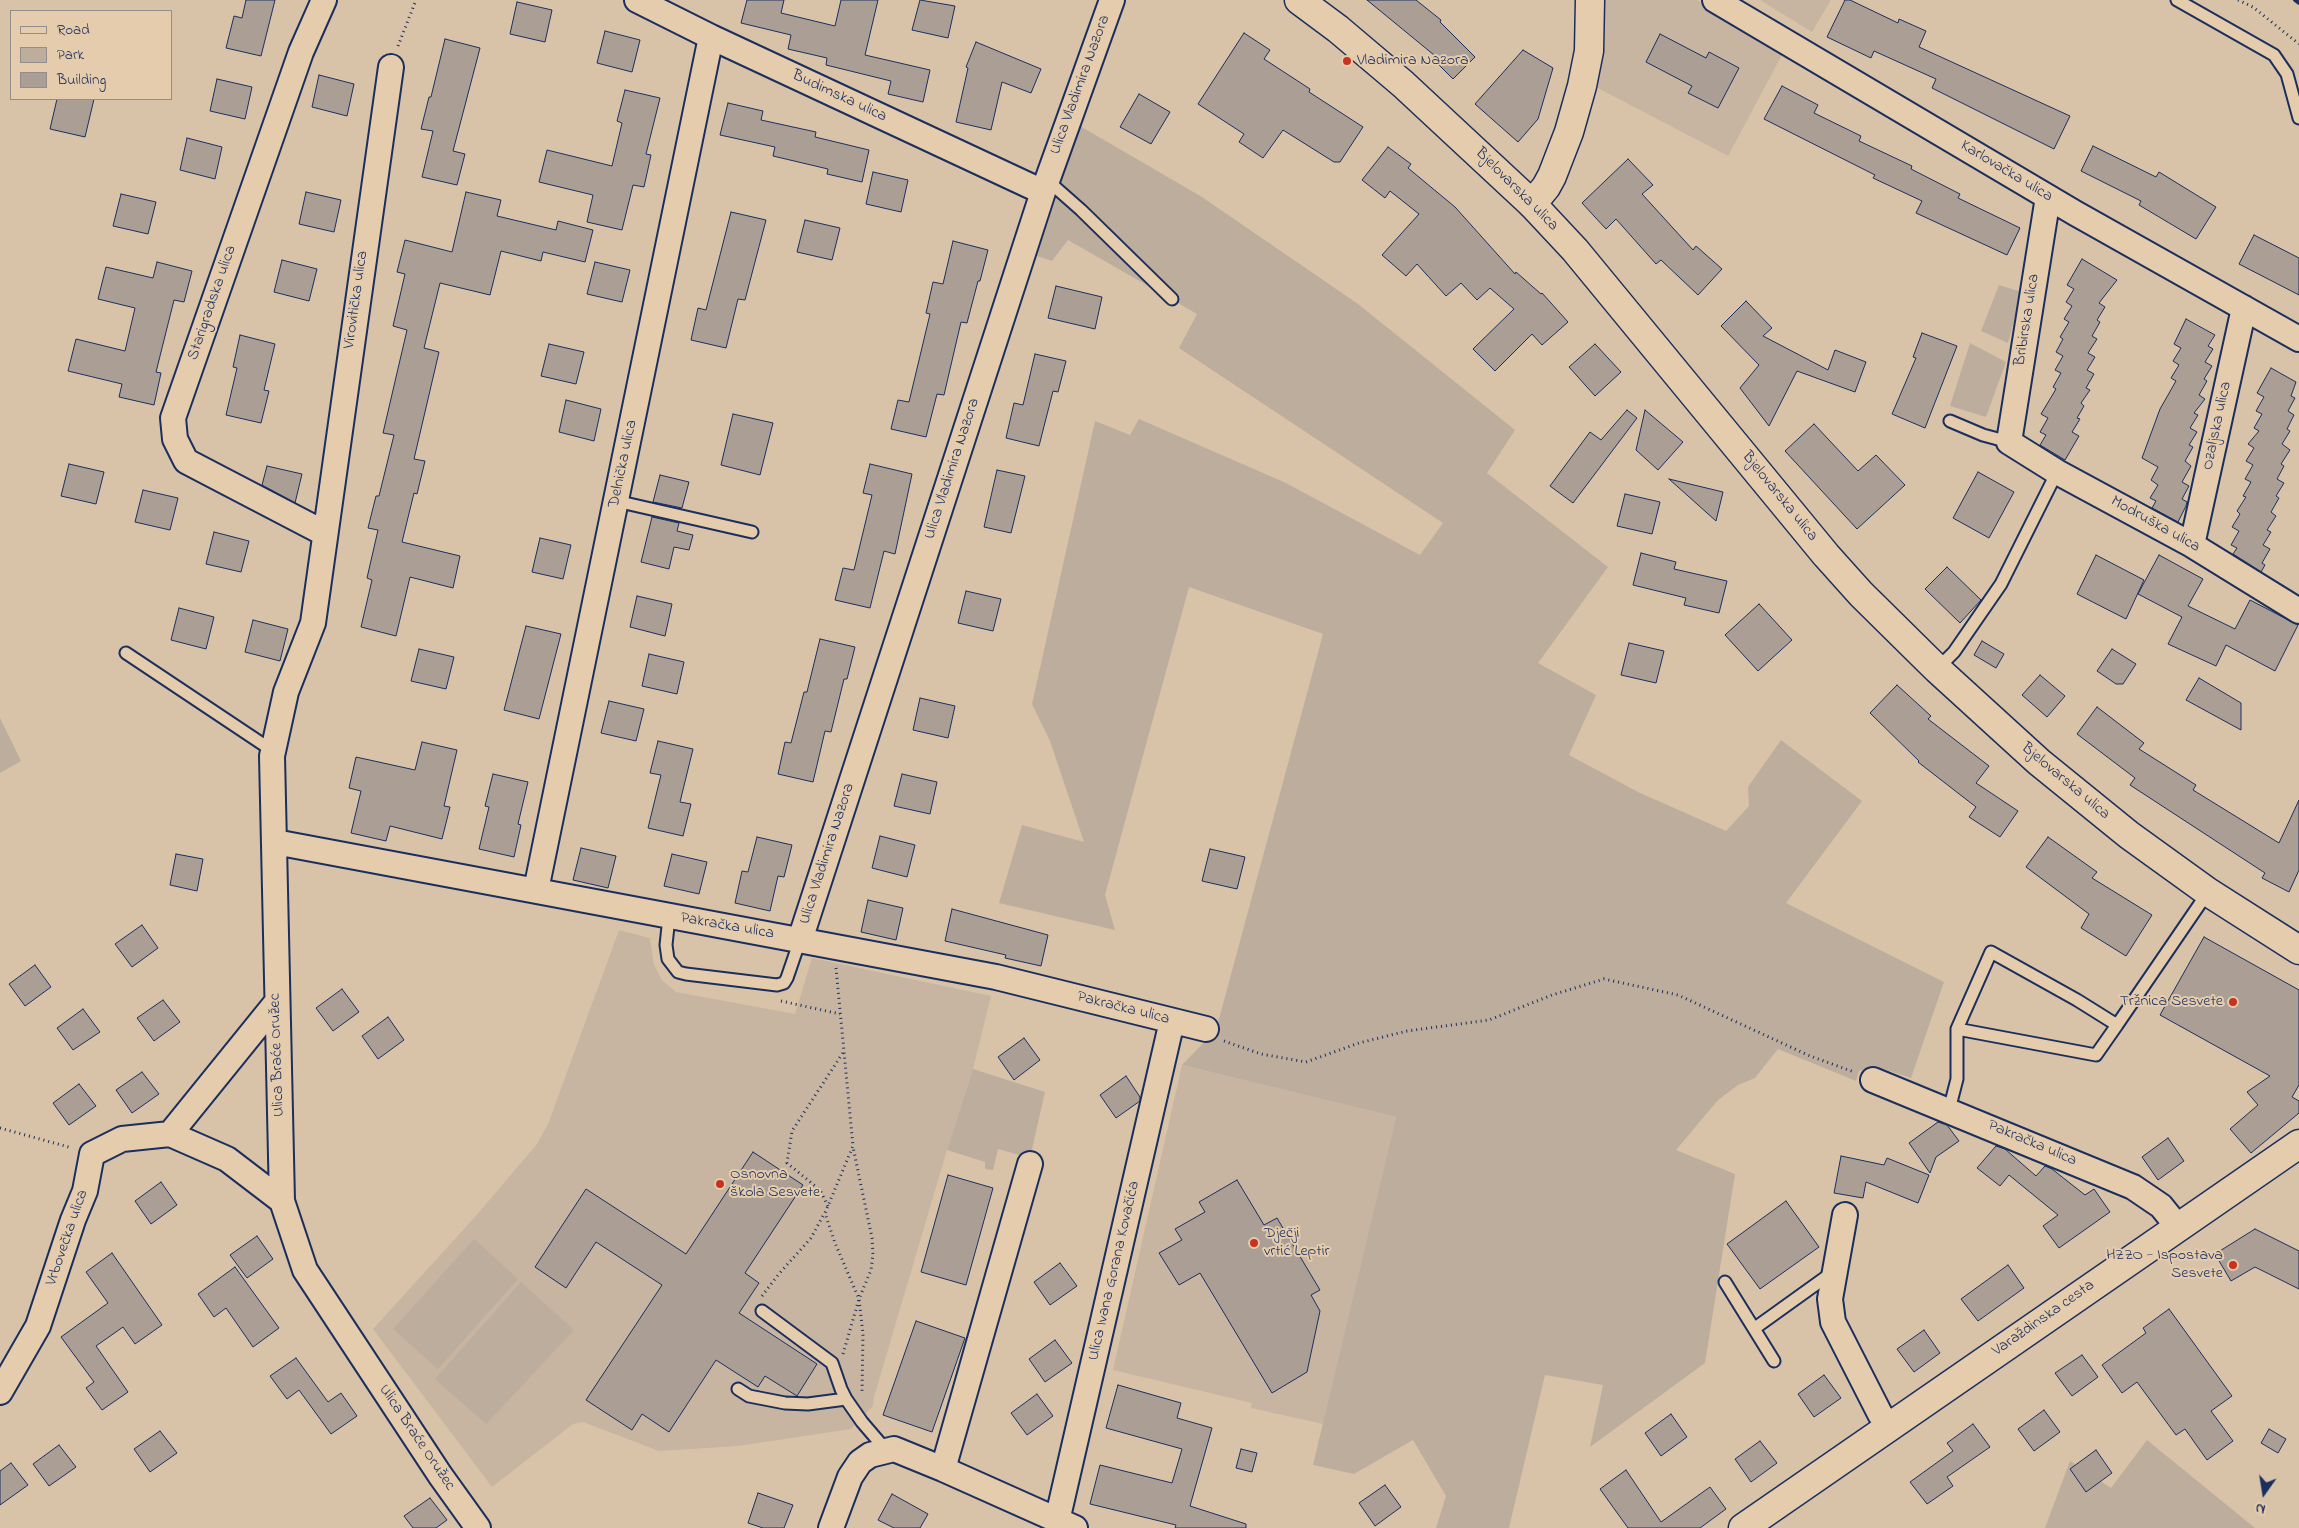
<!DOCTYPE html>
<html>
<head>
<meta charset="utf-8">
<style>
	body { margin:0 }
	#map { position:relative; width:2299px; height:1528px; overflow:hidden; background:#d9c3a8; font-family:"Indie Flower",sans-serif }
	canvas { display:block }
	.legend { position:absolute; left:10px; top:10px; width:162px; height:90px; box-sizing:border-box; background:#e5ccad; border:1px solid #948d8d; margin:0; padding:6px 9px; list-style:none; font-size:15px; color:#1b2f5e }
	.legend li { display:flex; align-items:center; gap:10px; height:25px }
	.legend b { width:25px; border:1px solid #948d8d }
	.north { position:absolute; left:2239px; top:1468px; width:50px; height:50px; -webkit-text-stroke:4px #e5ccad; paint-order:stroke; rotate:193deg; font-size:14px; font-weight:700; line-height:20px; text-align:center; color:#1b2f5e }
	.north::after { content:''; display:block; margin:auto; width:18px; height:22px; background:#1b2f5e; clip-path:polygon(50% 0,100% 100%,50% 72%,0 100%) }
</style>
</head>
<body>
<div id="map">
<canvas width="2299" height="1528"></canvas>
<ul class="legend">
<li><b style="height:6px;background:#e5ccad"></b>Road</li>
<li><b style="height:14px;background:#bdad9d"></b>Park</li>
<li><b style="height:14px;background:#aa9e95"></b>Building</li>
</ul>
<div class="north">N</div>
</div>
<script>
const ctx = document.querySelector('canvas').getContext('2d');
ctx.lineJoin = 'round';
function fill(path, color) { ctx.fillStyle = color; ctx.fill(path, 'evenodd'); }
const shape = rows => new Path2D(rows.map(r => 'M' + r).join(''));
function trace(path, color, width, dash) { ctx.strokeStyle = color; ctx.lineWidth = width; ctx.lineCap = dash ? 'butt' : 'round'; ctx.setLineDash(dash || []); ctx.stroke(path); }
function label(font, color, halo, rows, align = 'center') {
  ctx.font = font + ' "Indie Flower",sans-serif'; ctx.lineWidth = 4; ctx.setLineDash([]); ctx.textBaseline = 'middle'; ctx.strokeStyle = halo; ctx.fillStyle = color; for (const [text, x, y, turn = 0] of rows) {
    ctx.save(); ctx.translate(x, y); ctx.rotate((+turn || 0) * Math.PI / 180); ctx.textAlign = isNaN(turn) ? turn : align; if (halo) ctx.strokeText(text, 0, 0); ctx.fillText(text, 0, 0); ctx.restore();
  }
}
fill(shape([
	[1601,0,1697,0,1784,51,1728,156,1594,86],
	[1760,0,1831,0,1812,32],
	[619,930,650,938,654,965,662,980,676,992,795,1014,812,958,991,996,973,1069,947,1150,874,1397,873,1406,851,1429,738,1446,659,1451,583,1422,573,1424,492,1487,373,1329,474,1218,537,1144,548,1124],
	[1182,1065,1396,1117,1323,1424,1251,1408,1252,1403,1113,1370]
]), '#c7b5a1');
fill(shape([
	[1080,126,1202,197,1358,304,1515,430,1487,473,1608,567,1538,663,1596,695,1569,755,1638,792,1726,831,1749,806,1748,787,1781,740,1862,801,1786,903,1944,982,1911,1078,1874,1066,1859,1071,1856,1081,1778,1049,1755,1078,1738,1085,1718,1100,1676,1150,1735,1174,1705,1363,1590,1447,1603,1385,1545,1375,1509,1528,1436,1528,1446,1496,1413,1440,1354,1474,1313,1465,1396,1117,1182,1065,1216,1030,1323,634,1189,587,1105,895,1115,930,999,903,1022,825,1084,842,1050,741,1032,704,1095,421,1130,435,1139,419,1286,483,1420,555,1443,523,1179,348,1197,314,1068,240,1052,261,1037,256],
	[1999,285,2022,292,2008,343,1981,331],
	[1970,343,2006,362,1986,417,1950,406],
	[0,718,21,761,0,773],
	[973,1069,1045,1092,1030,1158,998,1149,993,1170,985,1169,985,1162,947,1150],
	[474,1239,518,1279,438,1369,393,1329],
	[521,1282,574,1330,486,1424,435,1379],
	[2147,1440,2255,1528,2045,1528,2070,1461,2111,1488]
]), '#bdad9d');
const building = shape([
	[246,0,275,0,261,56,226,48,234,16,242,18,246,0],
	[747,0,784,0,781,13,835,26,841,0,878,0,865,55,930,70,923,102,888,94,891,81,826,65,827,58,788,49,791,35,741,23,747,0],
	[920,0,955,6,948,38,912,30,920,0],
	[1367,0,1416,0,1441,20,1440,22,1475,57,1453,79,1432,58,1434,55,1367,0],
	[1845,0,1850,0,1898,23,1899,19,1926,31,1919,47,2070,116,2054,149,1932,88,1936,79,1874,51,1871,58,1827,37,1845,0],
	[517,2,552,10,545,42,510,34,517,2],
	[605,31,640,40,632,72,597,63,605,31],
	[1244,33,1270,50,1264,59,1310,89,1309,92,1363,127,1340,162,1334,162,1283,130,1263,158,1239,142,1244,134,1198,104,1244,33],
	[1660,34,1706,58,1709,52,1739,68,1718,108,1688,93,1692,86,1646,62,1660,34],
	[445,39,480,48,453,151,465,154,457,185,422,177,433,131,421,129,429,97,431,97,445,39],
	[976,42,1041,69,1031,93,1002,82,991,130,956,122,968,68,966,67,976,42],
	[1523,50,1553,68,1538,119,1518,142,1475,104,1523,50],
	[319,75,354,84,347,116,312,107,319,75],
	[217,79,252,87,245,119,210,111,217,79],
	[1782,86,1818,105,1814,113,1861,136,1859,141,1912,166,1911,169,1960,194,1958,198,2020,228,2007,255,1916,213,1922,201,1873,178,1875,175,1764,119,1782,86],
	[625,90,660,98,646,154,651,155,644,187,633,185,622,230,587,222,593,195,539,182,547,150,612,166,622,123,617,121,625,90],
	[1139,94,1170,112,1151,144,1120,127,1139,94],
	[57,99,94,99,85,137,50,129,57,99],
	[728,103,763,111,761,120,816,132,815,137,869,150,862,182,827,174,828,169,773,156,775,147,720,135,728,103],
	[187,138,222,147,215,179,180,170,187,138],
	[2093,146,2156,177,2159,172,2216,207,2196,239,2139,205,2141,201,2081,171,2093,146],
	[1388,147,1411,164,1408,168,1455,207,1515,274,1516,272,1541,294,1542,293,1568,322,1542,345,1532,334,1495,371,1473,349,1514,309,1490,288,1477,300,1461,283,1446,296,1417,264,1406,276,1382,255,1419,214,1390,191,1385,198,1362,180,1388,147],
	[1628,159,1653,185,1642,194,1693,250,1696,246,1722,269,1698,295,1661,260,1656,264,1616,219,1606,229,1582,203,1628,159],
	[873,172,908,180,901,212,866,204,873,172],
	[306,192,341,200,334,232,299,224,306,192],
	[466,192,501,200,497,216,556,230,558,221,593,230,585,262,543,252,541,261,501,251,490,295,440,283,424,348,439,352,414,459,425,461,417,494,414,493,402,542,460,556,453,588,410,577,396,636,361,627,372,580,367,578,378,530,368,528,376,496,379,496,394,435,383,433,407,330,393,326,405,274,397,272,405,240,452,252,466,192],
	[121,194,156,202,148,234,113,226,121,194],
	[731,212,766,220,745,300,738,299,726,348,691,340,698,308,706,310,731,212],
	[805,220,840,228,832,260,797,252,805,220],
	[2254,235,2299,258,2299,295,2239,264,2254,235],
	[953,241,988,250,980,281,978,281,967,323,961,322,944,395,937,394,926,437,891,429,898,400,909,402,930,314,926,313,933,282,943,284,953,241],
	[2082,259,2117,280,2099,303,2105,307,2097,320,2100,322,2092,336,2097,339,2088,353,2095,357,2087,370,2094,374,2086,388,2090,390,2081,403,2084,406,2077,418,2080,419,2072,432,2079,436,2065,460,2040,445,2046,435,2040,432,2048,418,2041,414,2056,389,2053,387,2061,373,2055,370,2063,356,2056,352,2063,339,2060,337,2069,322,2064,319,2072,306,2066,302,2074,289,2067,285,2082,259],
	[282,260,317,269,309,301,274,292,282,260],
	[157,262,192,271,184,302,174,300,156,372,161,373,154,405,119,397,122,384,68,371,76,339,125,351,135,308,98,299,106,267,153,278,157,262],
	[595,262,630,270,622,302,587,294,595,262],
	[1056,286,1102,297,1095,329,1048,318,1056,286],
	[1746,301,1772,328,1763,336,1828,370,1835,350,1866,362,1855,392,1797,371,1769,426,1740,388,1759,365,1721,326,1746,301],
	[2186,319,2215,335,2208,346,2213,349,2205,362,2212,366,2204,379,2207,381,2199,395,2205,399,2194,413,2198,415,2190,428,2197,432,2189,445,2193,447,2185,461,2191,466,2182,482,2189,486,2182,499,2187,502,2186,506,2178,522,2152,508,2156,501,2150,498,2158,485,2151,480,2158,467,2142,458,2160,409,2176,381,2171,378,2179,365,2173,361,2181,348,2174,344,2186,319],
	[1922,333,1957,346,1925,428,1892,414,1916,358,1913,357,1922,333],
	[240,335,275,344,264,390,269,391,261,423,226,415,237,368,233,367,240,335],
	[549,344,584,352,576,384,541,376,549,344],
	[1595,344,1621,372,1595,396,1569,367,1595,344],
	[1035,354,1066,361,1058,392,1053,391,1039,446,1006,438,1014,403,1023,405,1035,354],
	[2271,368,2296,382,2291,396,2295,398,2288,411,2294,415,2287,429,2290,431,2282,444,2290,450,2281,464,2284,466,2277,479,2284,483,2276,496,2279,498,2271,512,2276,516,2267,530,2271,532,2263,545,2270,549,2262,563,2265,565,2261,572,2233,554,2237,548,2231,545,2239,531,2232,527,2240,514,2237,511,2246,497,2243,496,2251,482,2245,479,2253,465,2246,461,2254,448,2248,444,2259,431,2254,428,2262,414,2256,411,2264,397,2257,393,2271,368],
	[566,400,601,409,594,441,559,432,566,400],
	[1627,410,1637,418,1573,503,1550,486,1590,432,1601,440,1627,410],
	[1645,410,1683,442,1658,470,1636,450,1645,410],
	[733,414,773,423,760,475,721,465,733,414],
	[1814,424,1858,471,1876,455,1905,485,1857,529,1785,451,1814,424],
	[69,464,104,472,96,504,61,496,69,464],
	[870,464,912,474,895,554,884,551,870,608,835,600,843,568,854,570,872,495,863,493,870,464],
	[267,466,302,474,295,503,262,485,267,466],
	[997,470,1025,476,1011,533,984,527,997,470],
	[1978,472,2014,492,1989,538,1953,518,1978,472],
	[660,475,689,482,682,508,653,502,660,475],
	[1669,479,1723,492,1716,521,1669,479],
	[143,490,178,498,170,530,135,522,143,490],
	[1625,494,1660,502,1652,534,1617,526,1625,494],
	[652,517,679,523,677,531,693,535,689,550,674,547,669,569,641,562,652,517],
	[214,532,249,541,241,572,206,564,214,532],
	[540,538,571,545,563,579,532,572,540,538],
	[1641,553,1676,562,1674,569,1727,581,1719,613,1684,605,1686,598,1633,585,1641,553],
	[2096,555,2144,580,2126,619,2077,594,2096,555],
	[2159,555,2203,579,2188,606,2235,629,2250,600,2298,625,2275,671,2226,645,2216,666,2168,644,2182,617,2138,594,2159,555],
	[1947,567,1981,600,1960,623,1925,589,1947,567],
	[966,591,1001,599,993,631,958,623,966,591],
	[637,596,672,604,665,636,630,627,637,596],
	[1759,604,1792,640,1758,671,1725,635,1759,604],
	[179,608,214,617,206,649,171,640,179,608],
	[253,620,288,629,280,661,245,652,253,620],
	[526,626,561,634,539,719,504,710,526,626],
	[820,639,855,647,847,679,844,679,831,732,825,731,813,782,778,774,785,742,791,743,804,692,807,692,820,639],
	[1982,641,2004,654,1996,668,1974,655,1982,641],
	[1629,643,1664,651,1656,683,1621,675,1629,643],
	[419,649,454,657,446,689,411,681,419,649],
	[2112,649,2136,664,2123,684,2116,684,2097,671,2112,649],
	[649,654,684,662,677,694,642,686,649,654],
	[2040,675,2065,696,2047,717,2022,695,2040,675],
	[2199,678,2241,703,2241,730,2186,700,2199,678],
	[1897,685,1931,716,1928,719,1989,766,1976,783,2018,811,2000,837,1969,817,1976,807,1918,762,1919,761,1870,713,1897,685],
	[920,698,955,706,948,738,913,730,920,698],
	[609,701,644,709,636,741,601,733,609,701],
	[2097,707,2144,743,2139,749,2196,785,2193,790,2279,843,2299,800,2299,870,2289,892,2262,878,2265,873,2130,785,2135,778,2077,734,2097,707],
	[658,741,693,749,680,802,691,804,683,836,648,828,661,775,650,773,658,741],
	[422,742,457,750,444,806,450,807,442,839,390,826,386,841,351,833,361,791,349,788,356,757,415,770,422,742],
	[493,774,528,782,518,824,521,825,514,857,479,849,489,807,485,806,493,774],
	[902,774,937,782,930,814,894,806,902,774],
	[880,836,915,845,907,877,872,868,880,836],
	[757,837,792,845,784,877,778,876,770,911,735,903,742,871,748,872,757,837],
	[2048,837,2097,872,2092,878,2152,915,2126,956,2081,928,2089,914,2026,867,2048,837],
	[581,848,616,856,608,888,573,880,581,848],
	[1210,849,1245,857,1237,889,1202,881,1210,849],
	[176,854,203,859,197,891,170,885,176,854],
	[672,854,707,862,699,894,664,886,672,854],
	[868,900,903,908,896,940,861,932,868,900],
	[952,909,1048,935,1041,966,1005,958,1006,955,945,941,952,909],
	[142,925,158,948,132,967,115,944,142,925],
	[2204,937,2299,990,2299,1085,2292,1097,2299,1101,2299,1113,2251,1153,2230,1129,2258,1105,2247,1092,2270,1076,2160,1015,2204,937],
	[35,965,51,987,25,1006,9,984,35,965],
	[342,989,359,1012,333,1031,316,1008,342,989],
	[163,1000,180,1022,154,1041,137,1018,163,1000],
	[83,1009,100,1032,73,1050,57,1028,83,1009],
	[388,1017,404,1040,378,1059,362,1036,388,1017],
	[1024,1038,1040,1060,1014,1080,998,1057,1024,1038],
	[142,1072,159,1094,132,1113,116,1090,142,1072],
	[1126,1076,1140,1097,1140,1101,1116,1118,1100,1095,1126,1076],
	[79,1084,96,1106,69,1125,53,1103,79,1084],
	[1938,1122,1947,1125,1959,1141,1936,1157,1930,1173,1909,1143,1938,1122],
	[2168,1138,2184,1161,2158,1180,2142,1157,2168,1138],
	[1996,1146,2005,1149,2036,1176,2045,1166,2052,1169,2085,1195,2094,1189,2110,1212,2059,1248,2043,1226,2058,1215,2009,1175,2000,1186,1977,1168,1996,1146],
	[753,1152,803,1185,745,1273,759,1283,739,1313,817,1364,797,1396,765,1376,758,1387,716,1360,669,1432,642,1414,632,1430,586,1400,662,1285,596,1242,566,1288,535,1267,586,1189,686,1254,753,1152],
	[1841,1156,1884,1165,1887,1158,1929,1175,1918,1203,1866,1182,1863,1198,1834,1193,1841,1156],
	[948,1175,993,1188,966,1285,921,1272,948,1175],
	[1237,1180,1264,1225,1277,1218,1320,1290,1311,1295,1320,1311,1307,1372,1272,1393,1200,1273,1179,1285,1159,1253,1182,1240,1175,1229,1205,1212,1199,1202,1237,1180],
	[161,1182,177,1205,151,1224,135,1201,161,1182],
	[1786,1201,1819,1247,1760,1289,1727,1244,1786,1201],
	[2255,1229,2299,1251,2299,1289,2255,1267,2231,1281,2215,1254,2255,1229],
	[257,1236,273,1259,247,1278,230,1255,257,1236],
	[112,1253,162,1325,135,1344,123,1327,96,1346,128,1392,102,1410,86,1388,94,1382,61,1337,108,1303,86,1272,112,1253],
	[1060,1263,1077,1286,1050,1305,1034,1282,1060,1263],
	[2008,1265,2024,1288,1978,1321,1961,1299,2008,1265],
	[235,1267,279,1328,253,1347,226,1308,214,1317,198,1294,235,1267],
	[2169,1309,2232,1396,2211,1411,2233,1441,2207,1460,2185,1429,2176,1435,2137,1382,2122,1393,2102,1365,2146,1333,2143,1328,2169,1309],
	[916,1321,965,1338,932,1432,883,1415,916,1321],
	[1924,1330,1940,1353,1914,1372,1897,1349,1924,1330],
	[1055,1340,1072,1363,1045,1382,1029,1359,1055,1340],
	[2082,1355,2098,1377,2072,1396,2055,1373,2082,1355],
	[296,1358,328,1402,341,1393,357,1416,331,1434,299,1390,287,1399,270,1376,296,1358],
	[1824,1375,1841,1398,1814,1417,1798,1394,1824,1375],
	[1118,1385,1181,1403,1177,1418,1212,1428,1190,1506,1246,1524,1246,1528,1175,1528,1176,1525,1090,1504,1100,1465,1172,1483,1182,1449,1106,1428,1118,1385],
	[1037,1394,1053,1416,1027,1435,1011,1413,1037,1394],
	[2044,1410,2060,1432,2034,1451,2018,1429,2044,1410],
	[1671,1414,1687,1437,1661,1456,1645,1433,1671,1414],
	[1973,1424,1990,1447,1947,1477,1953,1486,1927,1504,1910,1482,1953,1451,1947,1443,1973,1424],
	[2269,1429,2286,1439,2278,1453,2261,1443,2269,1429],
	[160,1431,177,1453,150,1472,134,1449,160,1431],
	[1760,1441,1777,1463,1751,1482,1735,1459,1760,1441],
	[59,1445,76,1467,49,1486,33,1464,59,1445],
	[1241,1449,1257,1453,1252,1472,1236,1468,1241,1449],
	[2096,1450,2112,1473,2086,1492,2070,1469,2096,1450],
	[11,1463,28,1485,0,1505,0,1471,11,1463],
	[1626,1470,1661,1522,1710,1487,1726,1509,1700,1528,1628,1528,1600,1489,1626,1470],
	[1385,1485,1401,1507,1375,1526,1359,1503,1385,1485],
	[758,1493,793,1505,784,1528,763,1528,748,1523,758,1493],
	[892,1494,928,1514,920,1528,894,1528,878,1520,892,1494],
	[430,1498,447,1520,436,1528,413,1528,404,1516,430,1498]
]);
fill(building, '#aa9e95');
trace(building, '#1b2f5e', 1);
const service = shape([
	[2177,0,2274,55,2287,74,2299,118],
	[1047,180,1081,210,1172,299],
	[1950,421,1983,435,2009,442],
	[616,501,752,532],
	[126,653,273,751],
	[1937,669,1954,652,2001,584,2057,472],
	[669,917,666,945,668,959,678,972,686,974,777,985,784,983,787,978,800,940],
	[1957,1029,2096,1055,2117,1025],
	[1949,1110,1957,1079,1957,1029,1991,952,2077,1000,2117,1025,2208,892],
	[1725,1282,1774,1361],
	[762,1311,832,1363,841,1389,846,1399,862,1422,886,1450],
	[1755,1328,1833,1272],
	[738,1389,749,1396,785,1403,808,1404,846,1399]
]);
const minor = shape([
	[324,0,301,52,173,418,175,439,186,461,324,533],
	[637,0,711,37,1043,192],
	[1715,0,2075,213,2299,339],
	[391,67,313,623,286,692,272,756,282,1201,305,1270,440,1475,478,1528],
	[2048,197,2009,442,2057,472,2192,545,2299,611],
	[2192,545,2244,308],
	[275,842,996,977,1206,1029],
	[536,890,711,37],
	[800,940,1043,192,1112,0],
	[1873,1080,2133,1187,2161,1206,2178,1227],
	[170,1134,276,1003],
	[1845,1215,1830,1299,1833,1322,1880,1414,1889,1426],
	[0,1392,38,1326,73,1220,85,1191,92,1154,122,1139,170,1134,227,1159,282,1201],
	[943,1469,1030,1164],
	[1057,1521,1172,1021],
	[831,1528,850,1477,860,1462,870,1455,894,1449,943,1469,1075,1528]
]);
const tertiary = shape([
	[1532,204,1546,187,1552,176,1569,132,1582,86,1589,51,1590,0]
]);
const secondary = shape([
	[1299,0,1338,29,1403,84,1532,204,1575,250,1826,555,1861,594,1937,669,2039,762,2129,835,2208,892,2299,950],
	[1743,1528,2299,1144]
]);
trace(service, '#1b2f5e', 15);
trace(minor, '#1b2f5e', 28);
trace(tertiary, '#1b2f5e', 31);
trace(secondary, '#1b2f5e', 31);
trace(shape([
	[2238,0,2253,7,2299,44],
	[398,46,416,0],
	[836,968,853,1146,825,1213,835,1243,859,1299,863,1334,862,1393],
	[781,1001,840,1014],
	[1224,1041,1261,1054,1306,1062,1359,1043,1407,1031,1489,1020,1552,995,1604,979,1678,995,1810,1056,1854,1072],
	[0,1128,72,1148],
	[828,1206,820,1190,787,1163,792,1131,844,1051],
	[762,1296,778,1275,811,1238,824,1214],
	[843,1354,859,1299,871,1270,873,1254,872,1238,853,1147]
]), '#1b2f5e', 3, [1, 4]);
trace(service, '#e5ccad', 11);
trace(minor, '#e5ccad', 24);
trace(tertiary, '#e5ccad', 28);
trace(secondary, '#e5ccad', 28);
trace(shape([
	[2295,0,2299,3]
]), '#1b2f5e', 4);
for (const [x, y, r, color] of [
	[1347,61,5,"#c8321e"],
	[2233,1002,5,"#c8321e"],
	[720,1184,5,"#c8321e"],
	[1254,1243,5,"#c8321e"],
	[2233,1265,5,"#c8321e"]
]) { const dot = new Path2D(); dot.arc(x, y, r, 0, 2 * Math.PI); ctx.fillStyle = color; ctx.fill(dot); trace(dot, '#e5ccad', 2); }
label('16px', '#1b2f5e', '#e5ccad', [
	["Vladimira Nazora",1357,61],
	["Tržnica Sesvete",2223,1002,"right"],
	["Osnovna",730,1175],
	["škola Sesvete",730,1193],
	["Dječji",1264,1234],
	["vrtić Leptir",1264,1252],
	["HZZO - Ispostava",2223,1256,"right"],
	["Sesvete",2223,1274,"right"]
], 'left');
label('16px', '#1b2f5e', '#e5ccad', [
	["Ulica Vladimira Nazora",1081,85,-70],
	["Budimska ulica",839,97,25],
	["Karlovačka ulica",2006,172,31],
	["Bjelovarska ulica",1516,190,45],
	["Virovitička ulica",357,300,-82],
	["Starigradska ulica",213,303,-71],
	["Bribirska ulica",2028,320,-81],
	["Ozaljska ulica",2218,426,-78],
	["Delnička ulica",624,464,-78],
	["Ulica Vladimira Nazora",953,469,-72],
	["Bjelovarska ulica",1779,497,51],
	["Modruška ulica",2155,525,29],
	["Bjelovarska ulica",2065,782,40],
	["Ulica Vladimira Nazora",828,854,-72],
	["Pakračka ulica",727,927,10],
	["Pakračka ulica",1123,1009,14],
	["Ulica Braće Oružec",278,1055,-92],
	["Pakračka ulica",2032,1144,23],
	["Vrbovečka ulica",68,1238,-71],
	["Ulica Ivana Gorana Kovačića",1115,1271,-77],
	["Varaždinska cesta",2044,1319,-35],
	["Ulica Braće Oružec",416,1438,56]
]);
</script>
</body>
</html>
